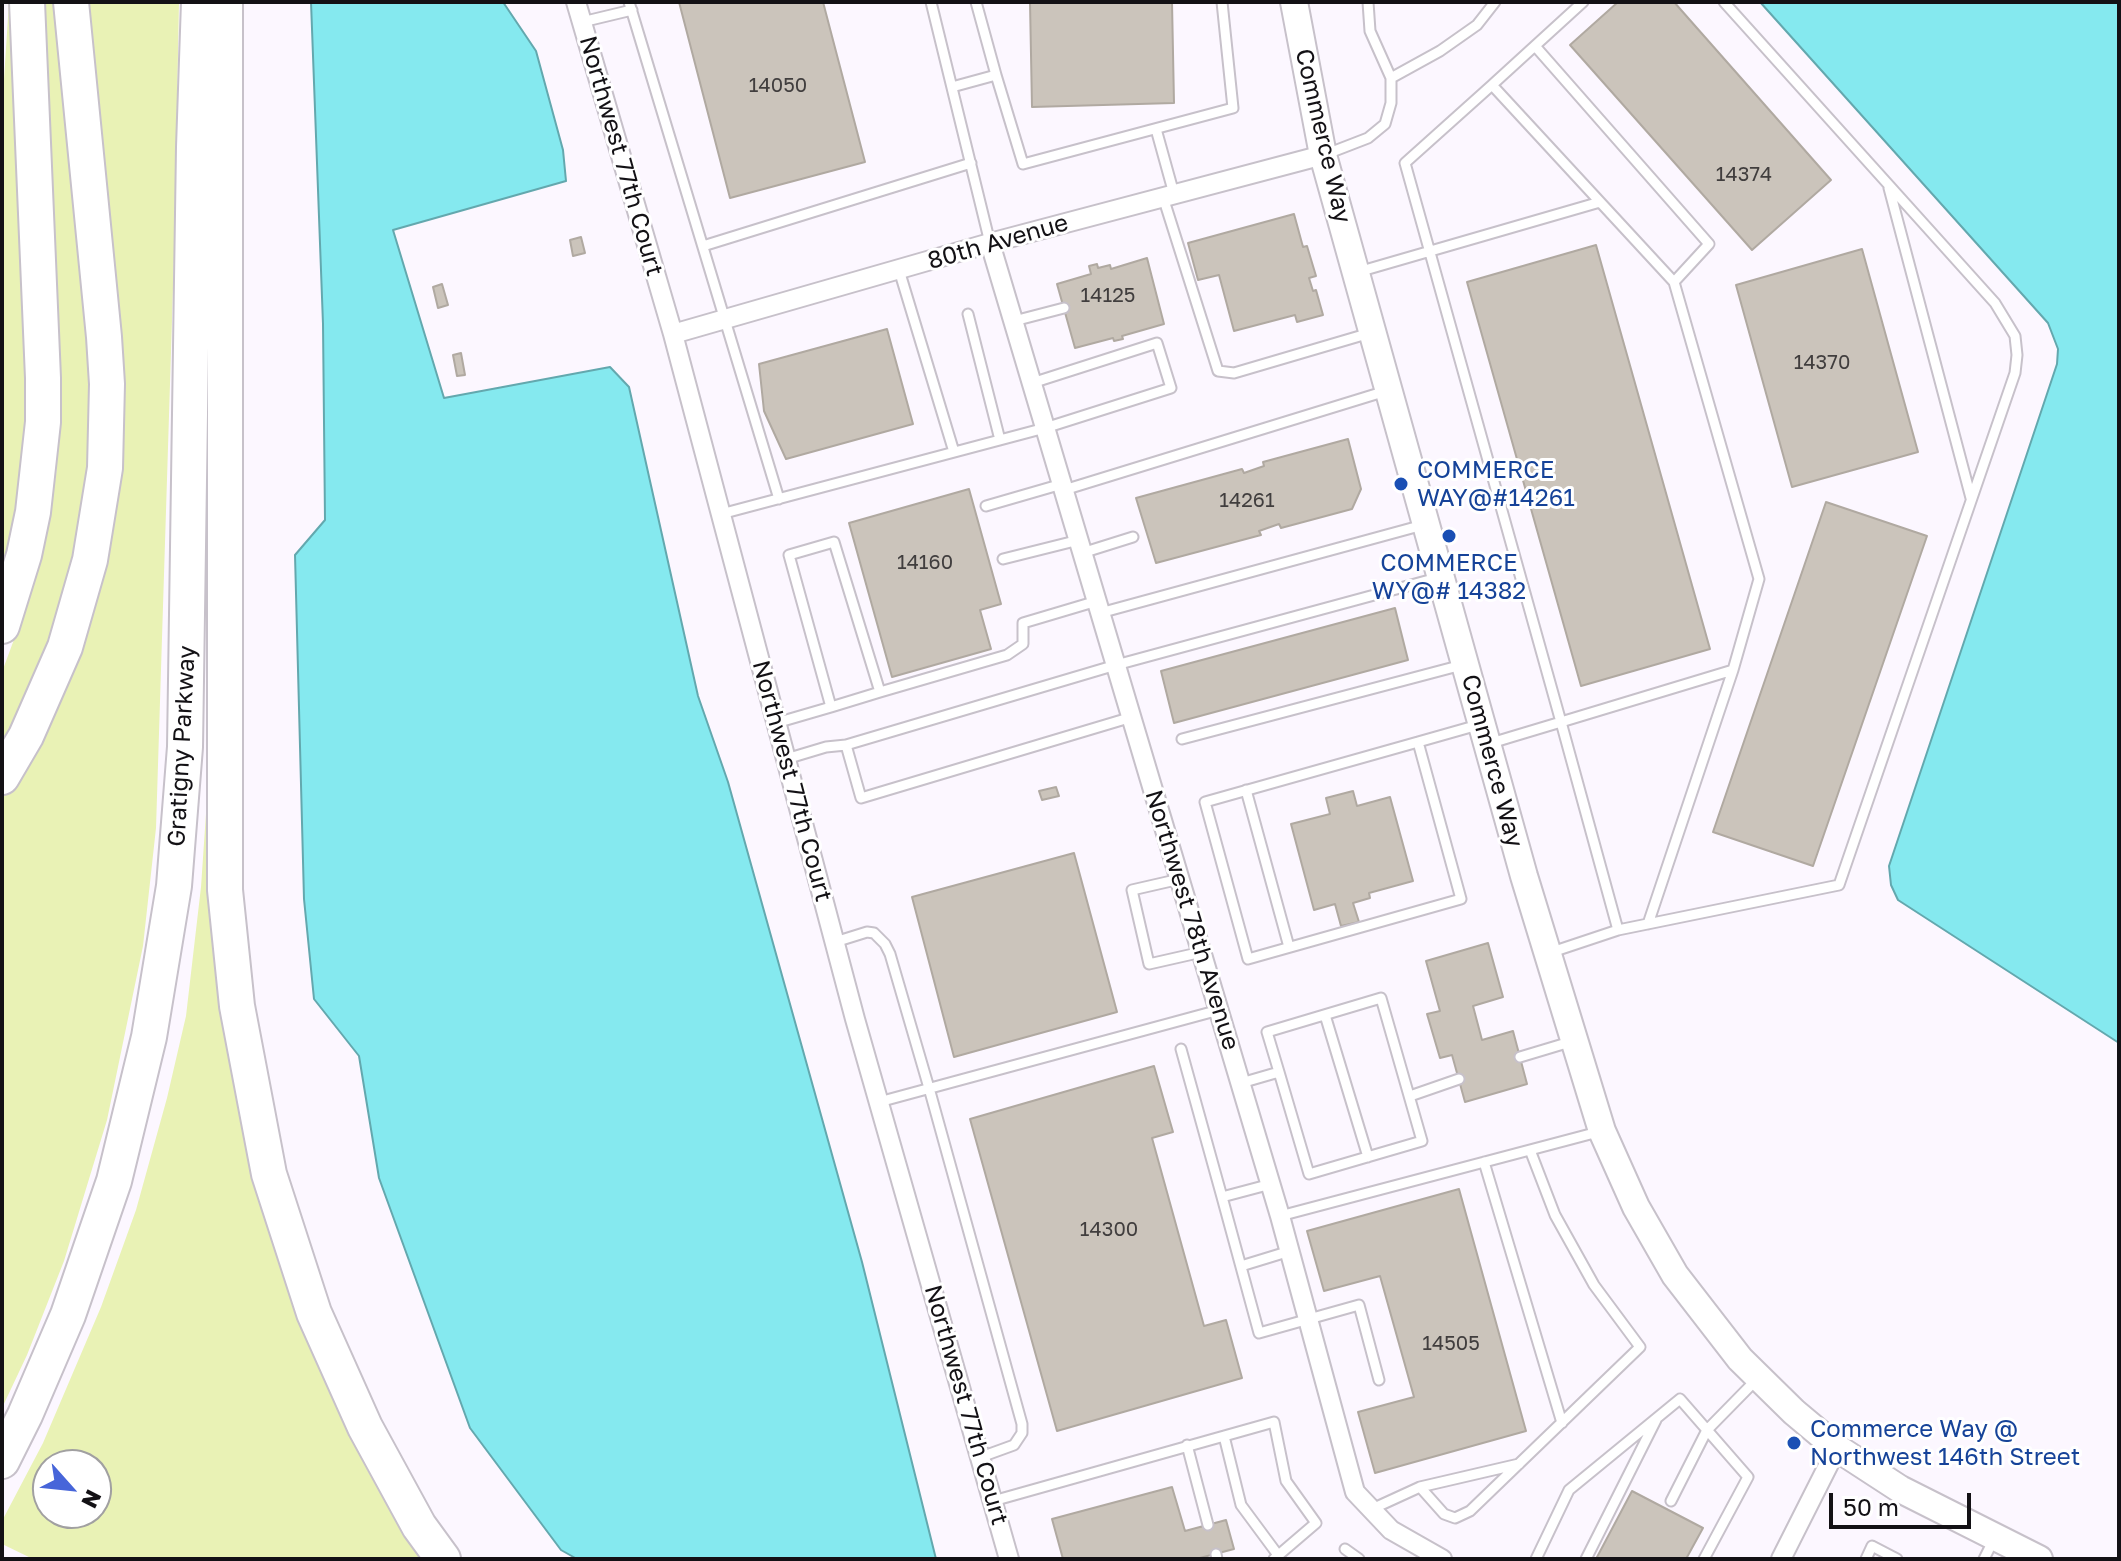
<!DOCTYPE html>
<html>
<head>
<meta charset="utf-8">
<style>
	body { margin:0 }
	#map { position:relative; width:2121px; height:1561px; overflow:hidden; background:#fcf7ff; font-family:"Golos Text",sans-serif }
	canvas { display:block }
	.frame { position:absolute; inset:0; border:4px solid #131115; pointer-events:none }
	.north { position:absolute; left:32px; top:1449px; width:80px; height:80px; box-sizing:border-box; background:#fff; border:2px solid #a1a0a1; border-radius:50%; rotate:117deg; font-size:22px; font-weight:700; line-height:32px; text-align:center; color:#131115 }
	.north::after { content:''; display:block; margin:auto; width:28px; height:36px; background:#4765d9; clip-path:polygon(50% 0,100% 100%,50% 72%,0 100%) }
	.scale { position:absolute; left:1829px; top:1493px; width:142px; height:36px; box-sizing:border-box; border:4px solid #131115; border-top:0; padding-left:10px; font-size:24px; line-height:28px; white-space:nowrap; color:#131115; -webkit-text-stroke:6px #fff; paint-order:stroke }
</style>
</head>
<body>
<div id="map">
<canvas width="2121" height="1561"></canvas>
<div class="frame"></div>
<div class="north">N</div>
<div class="scale">50 m</div>
</div>
<script>
const ctx = document.querySelector('canvas').getContext('2d');
ctx.lineJoin = 'round';
function fill(path, color) { ctx.fillStyle = color; ctx.fill(path, 'evenodd'); }
const shape = rows => new Path2D(rows.map(r => 'M' + r).join(''));
function trace(path, color, width, dash) { ctx.strokeStyle = color; ctx.lineWidth = width; ctx.lineCap = dash ? 'butt' : 'round'; ctx.setLineDash(dash || []); ctx.stroke(path); }
function label(font, color, halo, rows, align = 'center') {
  ctx.font = font + ' "Golos Text",sans-serif'; ctx.lineWidth = 6; ctx.setLineDash([]); ctx.textBaseline = 'middle'; ctx.strokeStyle = halo; ctx.fillStyle = color; for (const [text, x, y, turn = 0] of rows) {
    ctx.save(); ctx.translate(x, y); ctx.rotate((+turn || 0) * Math.PI / 180); ctx.textAlign = isNaN(turn) ? turn : align; if (halo) ctx.strokeText(text, 0, 0); ctx.fillText(text, 0, 0); ctx.restore();
  }
}
fill(shape([
	[9,2,15,2,32,442,2,594,2,110],
	[43,2,56,2,93,365,92,440,79,545,51,642,2,748,2,672,33,588,46,531,56,475,60,424],
	[79,2,179,2,174,257,156,828,143,946,107,1120,64,1261,27,1355,2,1408,2,795,18,769,98,566],
	[213,640,220,866,306,1326,327,1384,349,1434,370,1475,420,1559,33,1559,2,1544,2,1521,43,1443,101,1307,136,1210,167,1098,186,1016,201,887,207,799],
	[48,1465,96,1465,96,1513,48,1513]
]), '#e9f2b5');
const water = shape([
	[311,2,503,2,536,51,563,150,566,181,393,230,444,398,610,367,629,387,698,696,728,782,862,1262,936,1559,577,1559,561,1550,470,1428,379,1178,359,1056,314,999,304,899,295,555,325,520,323,324,311,2],
	[1760,2,2119,2,2119,1043,1898,900,1891,885,1889,866,2057,364,2058,349,2048,323,1760,2]
]);
fill(water, '#85e9ef');
trace(water, '#63a8ae', 2);
const building = shape([
	[679,2,823,2,865,162,730,198,679,2],
	[1030,2,1172,2,1174,103,1032,107,1030,2],
	[1618,2,1674,2,1831,180,1752,250,1570,45,1618,2],
	[1294,214,1303,247,1307,246,1316,276,1309,278,1313,291,1316,290,1323,315,1297,322,1295,315,1234,331,1219,275,1198,280,1188,243,1294,214],
	[581,237,585,253,573,256,570,240,581,237],
	[1596,245,1710,649,1581,686,1467,282,1596,245],
	[1862,249,1918,452,1792,487,1736,285,1862,249],
	[1147,258,1164,324,1122,336,1123,339,1114,341,1113,338,1075,348,1057,284,1091,274,1089,266,1097,264,1098,268,1110,265,1111,269,1147,258],
	[442,284,448,305,438,308,433,287,442,284],
	[887,329,913,424,786,459,764,411,759,364,887,329],
	[461,353,465,375,457,376,453,355,461,353],
	[1348,439,1361,489,1352,509,1281,528,1279,524,1259,531,1261,535,1156,563,1136,498,1242,469,1244,473,1264,466,1263,462,1348,439],
	[969,489,1001,604,980,610,991,649,892,677,849,523,969,489],
	[1826,502,1927,536,1813,866,1713,832,1826,502],
	[1395,608,1408,660,1174,723,1161,671,1395,608],
	[1056,787,1059,796,1042,800,1039,791,1056,787],
	[1353,791,1357,806,1390,797,1413,881,1369,893,1370,898,1353,903,1359,922,1341,926,1335,904,1314,910,1291,824,1330,814,1326,798,1353,791],
	[1074,853,1117,1012,954,1057,912,897,1074,853],
	[1488,943,1503,997,1473,1006,1482,1040,1513,1031,1527,1084,1465,1102,1452,1055,1440,1058,1427,1014,1440,1011,1426,961,1488,943],
	[1154,1066,1173,1132,1152,1138,1204,1326,1226,1320,1242,1378,1057,1431,970,1119,1154,1066],
	[1459,1189,1526,1431,1375,1473,1358,1412,1414,1397,1380,1276,1324,1291,1307,1231,1459,1189],
	[1172,1487,1185,1531,1226,1520,1234,1549,1196,1559,1063,1559,1052,1519,1172,1487],
	[1632,1491,1703,1528,1686,1559,1596,1559,1632,1491]
]);
fill(building, '#cbc4bb');
trace(building, '#b0a9a1', 2);
const lane = shape([
	[629,2,779,499],
	[931,2,990,243],
	[976,2,996,75],
	[582,22,632,10],
	[1535,46,1709,244,1674,282],
	[1391,78,1440,51,1477,25,1495,2],
	[1492,85,1583,2],
	[952,87,996,75,1023,164,1233,108,1222,2],
	[1156,129,1174,194],
	[1324,155,1368,138,1385,124,1391,103,1391,78,1370,31,1368,2],
	[1889,188,1971,498],
	[1163,197,1218,371,1234,373,1370,333],
	[703,246,971,163],
	[899,270,954,452],
	[1358,272,1600,202],
	[968,314,1000,440],
	[1014,321,1064,308],
	[1064,490,1386,391],
	[986,506,1062,484],
	[721,514,1045,428,1171,388,1157,343,1032,383],
	[1082,553,1133,537],
	[1003,559,1079,540],
	[1100,613,1423,525],
	[880,692,834,542,789,555,831,707,880,692,1007,655,1023,644,1023,623,1097,601],
	[1132,717,861,798,846,745,1116,665,1437,578],
	[776,723,831,707],
	[1182,739,1462,665],
	[1418,742,1205,802,1248,959,1461,899,1418,742,1478,725],
	[1488,744,1511,737,1561,722,1733,670,1759,579,1674,282,1492,85,1405,163,1561,722,1618,930,1839,885,2015,373,2017,355,2015,336,1995,303,1724,2],
	[786,759,826,747,846,745],
	[1246,790,1289,947],
	[1180,879,1132,890,1149,964,1202,952],
	[1648,924,1733,670],
	[835,942,867,932,874,933,885,944,890,954,929,1088,1022,1424,1022,1433,1014,1445,981,1457],
	[1549,953,1618,930],
	[1325,1015,1368,1157],
	[1181,1049,1222,1197,1271,1184],
	[1520,1057,1570,1042],
	[1241,1083,1279,1072,1309,1174,1422,1141,1381,998,1267,1032,1279,1072],
	[1410,1096,1459,1079],
	[879,1102,1219,1010],
	[1484,1162,1562,1423],
	[1222,1197,1259,1333,1359,1305,1379,1380],
	[1280,1216,1598,1132],
	[1241,1266,1290,1251],
	[1224,1436,1241,1505,1278,1555],
	[1187,1445,1208,1525],
	[1519,1464,1420,1487,1444,1514,1455,1518,1470,1511,1640,1347,1594,1285,1555,1215,1530,1150],
	[993,1501,1274,1422,1286,1481,1316,1523,1274,1559],
	[1671,1501,1707,1430,1758,1378],
	[1372,1509,1420,1487],
	[1345,1549,1359,1559],
	[1216,1554,1217,1559],
	[1536,1559,1569,1490,1680,1399,1748,1477,1704,1559],
	[1586,1559,1656,1420],
	[1866,1559,1872,1546,1897,1559],
	[1984,1559,1993,1541]
]);
const street = shape([
	[576,2,673,334,855,1019,1009,1559],
	[990,243,1280,1216,1355,1492,1391,1530,1442,1559],
	[673,334,990,243,1323,155],
	[1781,1559,1837,1448]
]);
const secondary = shape([
	[1294,2,1323,155,1524,876,1602,1131,1636,1207,1675,1275,1740,1359,1794,1412,1837,1448,1900,1489,2039,1559]
]);
const highway = shape([
	[225,2,225,890,237,1006,269,1174,314,1313,365,1427,419,1526,443,1559],
	[2,626,24,555,33,512,43,422,43,378,27,2],
	[2,777,26,736,65,647,90,560,105,468,107,384,104,337,71,2],
	[2,1461,25,1415,68,1315,114,1181,149,1037,174,886,185,747,194,147,199,2]
]);
trace(lane, '#c7c1ca', 13);
trace(street, '#c7c1ca', 22);
trace(secondary, '#c7c1ca', 30);
trace(highway, '#c7c1ca', 38);
trace(lane, '#fff', 9);
trace(street, '#fff', 18);
trace(secondary, '#fff', 26);
trace(highway, '#fff', 34);
for (const [x, y, r, color] of [
	[1401,484,8,"#1a4fb4"],
	[1449,536,8,"#1a4fb4"],
	[1794,1443,8,"#1a4fb4"]
]) { const dot = new Path2D(); dot.arc(x, y, r, 0, 2 * Math.PI); ctx.fillStyle = color; ctx.fill(dot); trace(dot, '#fff', 3); }
label('20px', '#413e3e', null, [
	["14050",778,86],
	["14374",1744,175],
	["14125",1108,296],
	["14370",1822,363],
	["14261",1247,501],
	["14160",925,563],
	["14300",1109,1230],
	["14505",1451,1344]
]);
label('24px', '#131115', '#fff', [
	["Commerce Way",1323,136,77],
	["Northwest 77th Court",621,156,74],
	["80th Avenue",998,242,-16],
	["Gratigny Parkway",182,746,-87],
	["Commerce Way",1492,761,75],
	["Northwest 77th Court",792,781,75],
	["Northwest 78th Avenue",1192,920,73],
	["Northwest 77th Court",966,1405,74]
]);
label('24px', '#164399', '#fff', [
	["COMMERCE",1417,470],
	["WAY@#14261",1417,498],
	["COMMERCE",1449,563,"center"],
	["WY@# 14382",1449,591,"center"],
	["Commerce Way @",1810,1429],
	["Northwest 146th Street",1810,1457]
], 'left');
</script>
</body>
</html>
